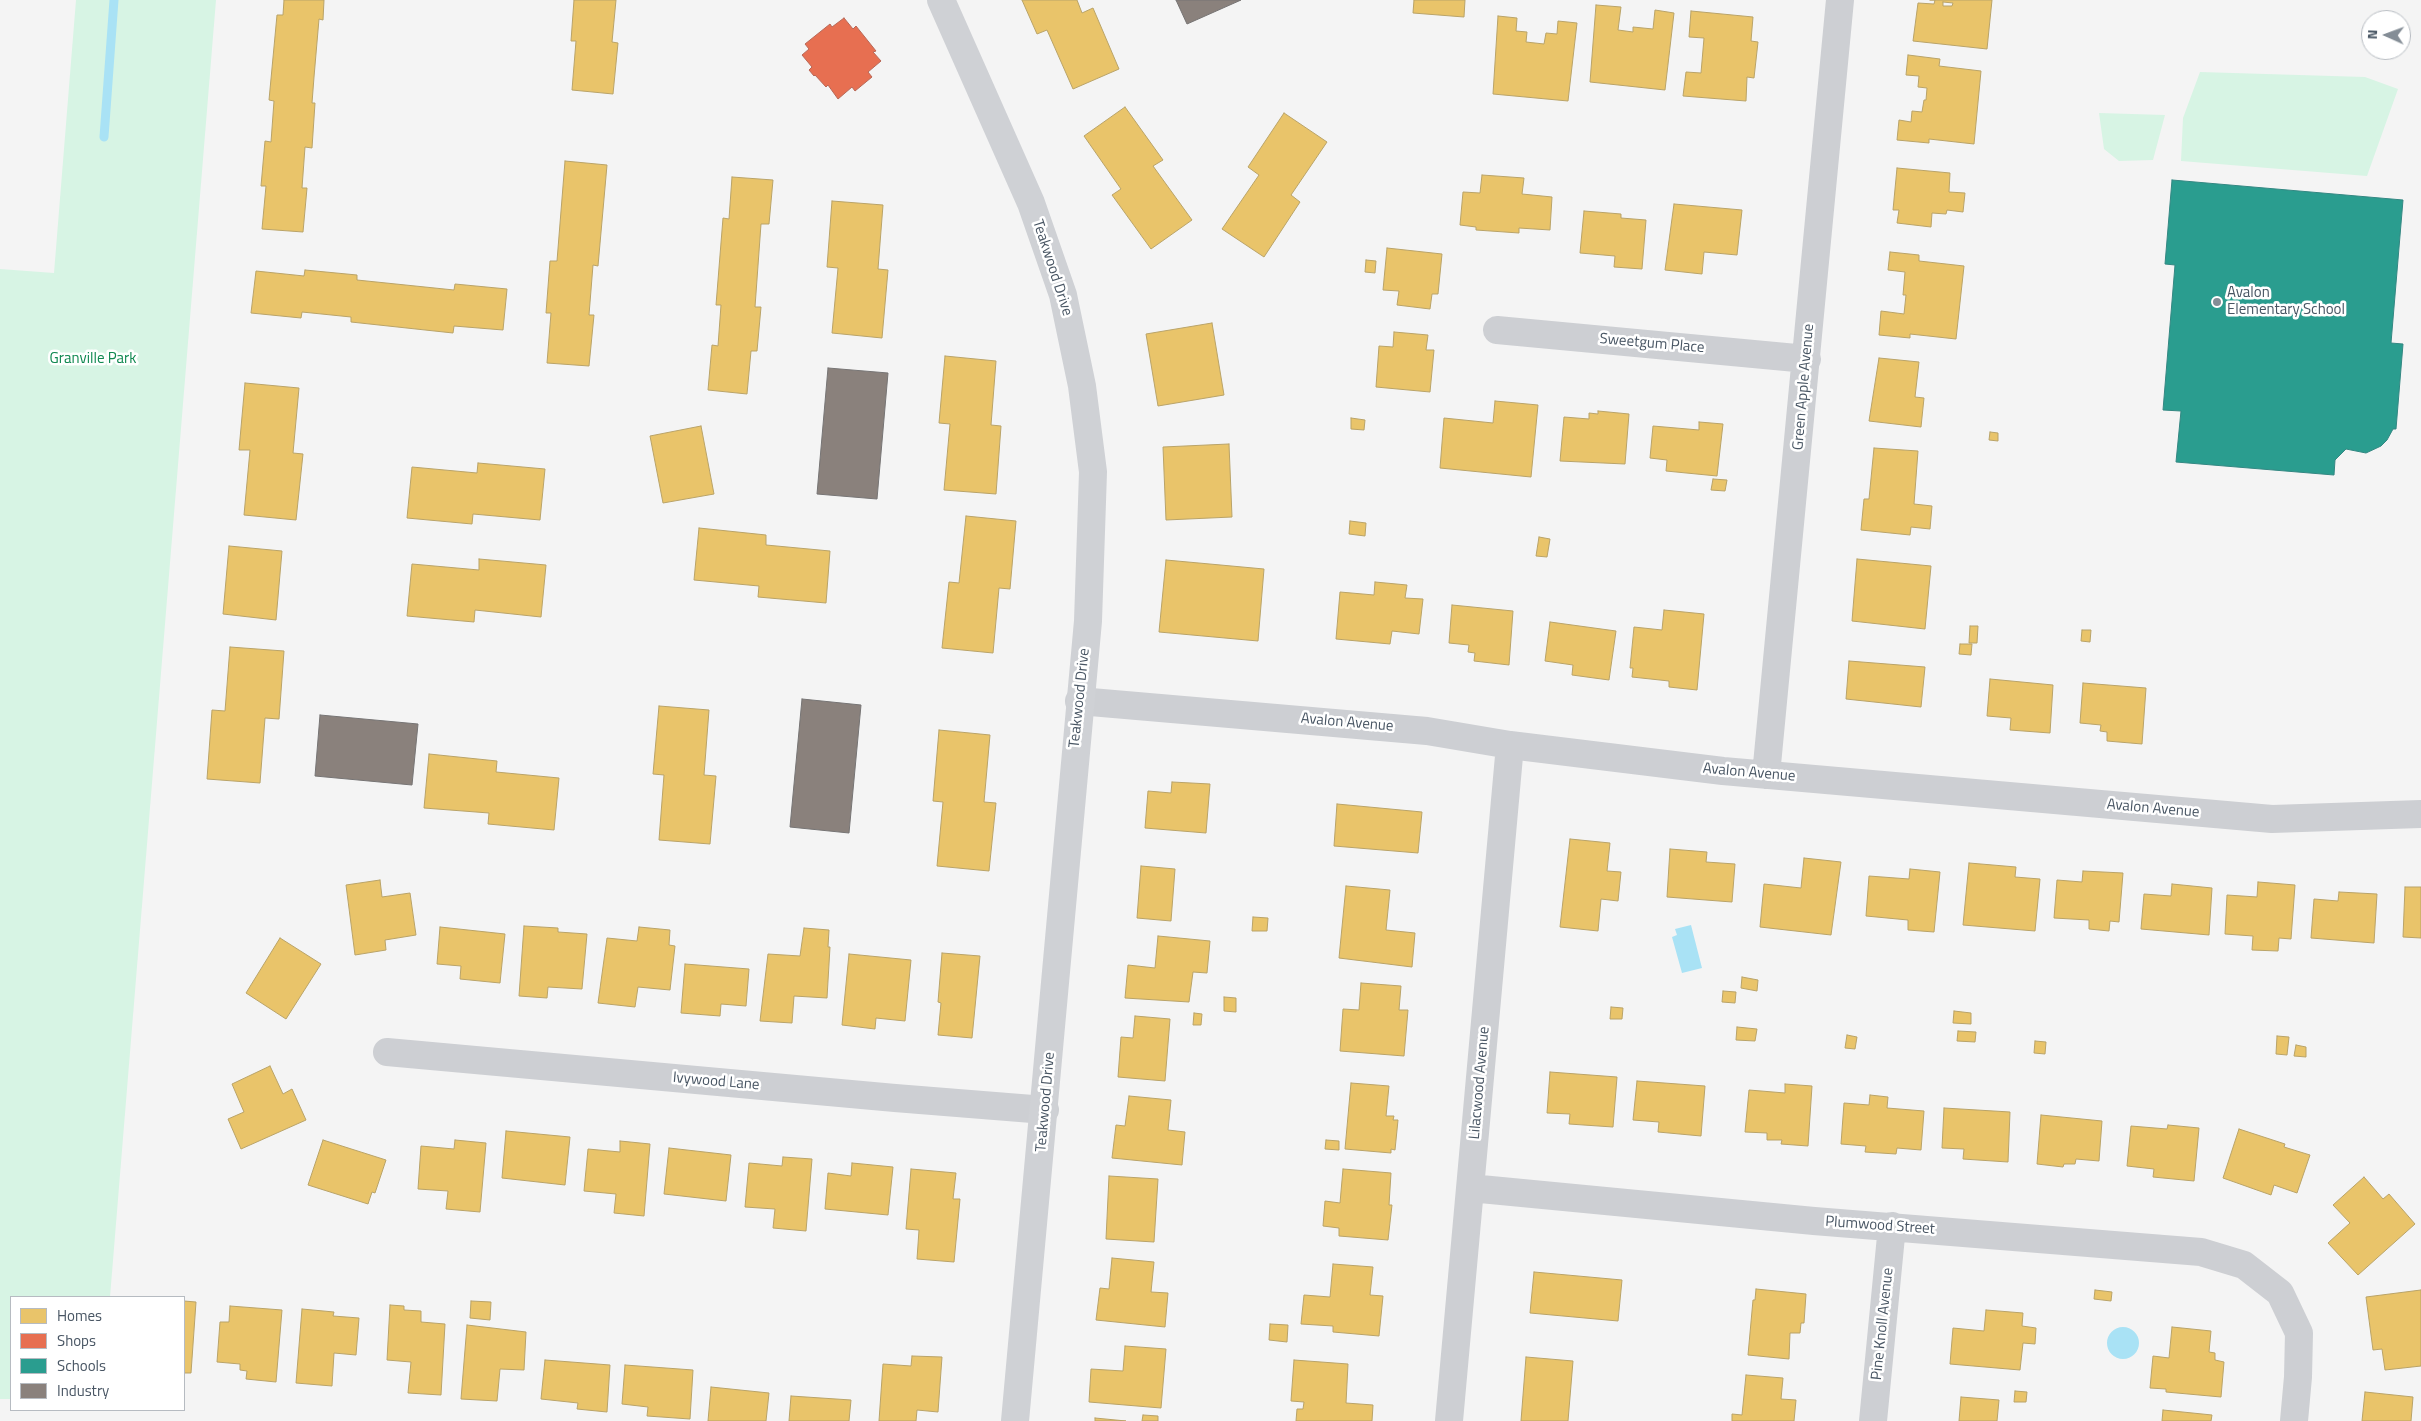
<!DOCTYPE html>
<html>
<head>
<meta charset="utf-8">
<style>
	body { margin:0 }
	#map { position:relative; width:2421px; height:1421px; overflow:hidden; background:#f4f4f4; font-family:"Titillium Web",sans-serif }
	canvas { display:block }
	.legend { position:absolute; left:10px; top:1296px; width:175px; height:115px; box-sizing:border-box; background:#fff; border:1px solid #b6bbc1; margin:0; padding:6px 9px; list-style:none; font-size:15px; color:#485563 }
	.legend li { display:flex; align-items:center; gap:10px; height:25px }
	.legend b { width:25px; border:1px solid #b6bbc1 }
	.north { position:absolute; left:2361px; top:10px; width:50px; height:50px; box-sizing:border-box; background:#fff; border:1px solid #b6bbc1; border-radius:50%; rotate:272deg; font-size:14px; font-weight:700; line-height:20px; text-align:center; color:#485563 }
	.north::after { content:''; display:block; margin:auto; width:18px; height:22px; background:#848d96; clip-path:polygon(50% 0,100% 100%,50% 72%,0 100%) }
</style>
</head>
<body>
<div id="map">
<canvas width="2421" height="1421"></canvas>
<ul class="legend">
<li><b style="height:14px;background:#e9c46a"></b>Homes</li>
<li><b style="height:14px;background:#e76f51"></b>Shops</li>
<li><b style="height:14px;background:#2a9d8f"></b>Schools</li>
<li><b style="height:14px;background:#8a817c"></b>Industry</li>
</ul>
<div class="north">N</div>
</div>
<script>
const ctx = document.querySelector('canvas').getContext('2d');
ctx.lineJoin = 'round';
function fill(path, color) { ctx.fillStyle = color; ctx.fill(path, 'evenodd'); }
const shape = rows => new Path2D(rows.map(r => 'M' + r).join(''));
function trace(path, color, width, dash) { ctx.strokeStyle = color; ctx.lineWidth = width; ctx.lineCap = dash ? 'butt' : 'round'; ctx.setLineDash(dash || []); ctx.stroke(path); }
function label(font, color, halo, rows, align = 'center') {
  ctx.font = font + ' "Titillium Web",sans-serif'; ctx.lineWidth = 5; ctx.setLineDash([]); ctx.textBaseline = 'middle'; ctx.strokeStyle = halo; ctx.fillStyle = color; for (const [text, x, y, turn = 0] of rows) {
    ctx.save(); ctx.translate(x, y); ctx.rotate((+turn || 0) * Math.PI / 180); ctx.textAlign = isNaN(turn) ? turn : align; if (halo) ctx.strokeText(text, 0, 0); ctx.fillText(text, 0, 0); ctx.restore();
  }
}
fill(shape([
	[76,0,216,0,110,1297,11,1297,11,1399,0,1399,0,269,54,273],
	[2200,72,2365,77,2398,89,2367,176,2181,161,2183,118],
	[2099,113,2165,115,2153,160,2119,161,2104,149]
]), '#d7f4e4');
fill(shape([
	[1691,925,1702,968,1682,973,1672,937,1677,935,1675,929],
	'2107 1343a16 16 0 1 1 32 0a16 16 0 1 1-32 0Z'
]), '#a9e2f5');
const homes = shape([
	[284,0,324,0,323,20,319,19,314,77,312,103,315,103,312,148,305,147,302,188,307,188,303,232,262,229,266,186,261,186,265,141,271,142,274,101,269,100,277,15,283,15,284,0],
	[574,0,616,0,612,42,618,43,613,94,572,90,576,41,571,41,574,0],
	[1022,0,1077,0,1082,13,1093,8,1119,69,1073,89,1047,30,1037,34,1022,0],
	[1414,0,1465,0,1464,17,1413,13,1414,0],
	[1930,0,1992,0,1987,49,1913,41,1918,3,1934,4,1935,0,1930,0],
	[1943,2,1953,3,1952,6,1943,6,1943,2],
	[1596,5,1621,7,1618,30,1633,32,1633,27,1653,29,1655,10,1674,13,1665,90,1590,82,1596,5],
	[1691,11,1753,17,1751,41,1758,42,1754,78,1747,77,1746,101,1683,96,1686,72,1701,73,1704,38,1689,37,1691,11],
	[1498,16,1517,18,1516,31,1527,32,1526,42,1544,44,1546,33,1557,34,1558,21,1577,23,1568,101,1493,94,1498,16],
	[1908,55,1940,59,1939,66,1981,71,1974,144,1929,139,1929,143,1897,140,1899,120,1911,122,1912,111,1922,112,1924,100,1926,100,1927,88,1918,87,1919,76,1906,75,1908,55],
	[1125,107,1163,160,1153,166,1192,220,1151,249,1112,195,1121,189,1084,136,1125,107],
	[1284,113,1327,142,1291,195,1300,202,1264,257,1222,229,1259,175,1248,167,1284,113],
	[565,161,607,165,598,266,593,265,589,315,594,315,589,366,547,363,551,313,546,313,550,261,557,261,565,161],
	[1897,168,1950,173,1949,192,1965,193,1963,212,1947,210,1946,214,1932,213,1931,227,1897,223,1899,210,1893,210,1897,168],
	[1482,175,1524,178,1522,194,1552,197,1550,230,1519,228,1519,233,1476,230,1476,227,1460,225,1463,192,1480,193,1482,175],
	[732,177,773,180,769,224,761,224,755,307,761,307,757,351,751,351,747,394,708,390,712,345,718,346,721,305,716,305,723,218,729,219,732,177],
	[832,201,883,205,878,269,888,270,882,338,832,333,838,268,827,267,832,201],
	[1674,204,1742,210,1737,255,1704,252,1702,274,1665,270,1674,204],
	[1584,211,1621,214,1621,218,1646,220,1642,269,1614,267,1615,256,1580,253,1584,211],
	[1387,248,1442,254,1438,294,1432,294,1430,309,1397,305,1399,291,1383,290,1387,248],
	[1890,252,1919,255,1919,261,1964,266,1956,339,1910,334,1910,338,1879,335,1881,311,1904,314,1906,295,1903,295,1905,272,1888,270,1890,252],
	[1366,260,1376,261,1375,273,1365,272,1366,260],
	[305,270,357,275,357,280,454,290,455,284,507,289,503,330,454,326,453,333,351,322,351,317,302,312,301,318,251,313,256,271,304,276,305,270],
	[1212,323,1224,395,1158,406,1146,334,1212,323],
	[1394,332,1428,335,1426,350,1434,350,1430,392,1376,387,1379,346,1393,347,1394,332],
	[945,356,996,361,991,425,1001,426,996,494,944,490,950,424,939,423,945,356],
	[1879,358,1919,362,1915,397,1924,398,1921,427,1869,421,1879,358],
	[245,383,299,388,293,453,303,454,296,520,244,515,250,450,239,450,245,383],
	[1495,401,1538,405,1531,477,1440,468,1444,418,1493,423,1495,401],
	[1598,411,1629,414,1625,464,1560,461,1564,417,1589,419,1589,413,1598,414,1598,411],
	[1351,418,1365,420,1364,430,1351,429,1351,418],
	[1699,422,1723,424,1717,476,1666,471,1667,460,1650,458,1653,426,1699,430,1699,422],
	[701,426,714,494,663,503,650,436,701,426],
	[1990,432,1998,433,1998,441,1989,440,1990,432],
	[1229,444,1232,517,1166,520,1163,447,1229,444],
	[1874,448,1918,451,1914,504,1932,506,1930,529,1911,527,1910,535,1861,530,1864,499,1869,499,1874,448],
	[478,463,545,469,540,520,473,514,472,524,407,518,412,467,477,473,478,463],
	[1713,479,1727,480,1725,491,1711,490,1713,479],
	[966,516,1016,521,1010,589,999,588,993,653,942,648,949,582,959,583,966,516],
	[1350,521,1366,523,1365,536,1349,534,1350,521],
	[699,528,766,535,766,545,830,551,826,603,758,597,759,586,694,580,699,528],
	[1539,537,1550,539,1547,557,1536,556,1539,537],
	[229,546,282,551,276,620,223,614,229,546],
	[479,559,546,565,541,617,475,610,474,622,407,616,412,564,479,570,479,559],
	[1857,559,1931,566,1925,629,1852,621,1857,559],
	[1166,560,1264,569,1258,641,1159,632,1166,560],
	[1375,582,1407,585,1405,598,1423,599,1419,634,1392,631,1390,644,1336,639,1340,592,1374,595,1375,582],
	[1452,605,1513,611,1509,665,1474,661,1475,653,1468,652,1469,645,1449,643,1452,605],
	[1664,610,1704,614,1697,690,1669,687,1669,681,1632,677,1633,668,1630,668,1634,627,1662,630,1664,610],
	[1550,622,1616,631,1609,680,1572,675,1573,665,1545,661,1550,622],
	[1970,626,1978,626,1977,643,1969,643,1970,626],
	[2082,630,2091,630,2090,642,2081,641,2082,630],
	[1960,644,1972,644,1971,655,1959,654,1960,644],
	[230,647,284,651,279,719,265,718,260,783,207,779,212,710,225,711,230,647],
	[1849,661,1925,667,1921,707,1846,699,1849,661],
	[1990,679,2053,685,2050,733,2010,730,2011,718,1987,716,1990,679],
	[2083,683,2146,688,2142,744,2107,741,2107,732,2100,731,2101,725,2080,723,2083,683],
	[659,706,709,710,704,775,716,776,710,844,659,840,664,775,653,774,659,706],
	[939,730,990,735,984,802,996,803,989,871,937,866,943,802,933,801,939,730],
	[429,754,497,761,496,772,559,778,554,830,488,824,489,813,424,808,429,754],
	[1172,782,1210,784,1206,833,1145,828,1148,791,1171,793,1172,782],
	[1337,804,1422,812,1418,853,1334,846,1337,804],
	[1570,839,1610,843,1607,871,1621,872,1618,901,1601,899,1598,931,1560,927,1570,839],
	[1670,849,1707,852,1706,862,1735,864,1732,902,1667,897,1670,849],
	[1804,858,1841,862,1831,935,1760,927,1764,884,1801,888,1804,858],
	[1969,863,2016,867,2015,877,2040,879,2035,931,1963,925,1969,863],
	[1141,866,1175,869,1171,921,1137,918,1141,866],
	[1910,869,1940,872,1934,932,1908,930,1908,920,1866,916,1869,876,1909,879,1910,869],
	[2083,871,2123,873,2119,922,2110,921,2109,931,2089,929,2089,920,2054,918,2057,880,2082,882,2083,871],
	[380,880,382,897,410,893,416,935,385,940,386,950,355,955,346,885,380,880],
	[2258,882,2295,885,2291,939,2279,938,2278,951,2252,950,2253,936,2225,934,2227,895,2257,897,2258,882],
	[2172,884,2212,888,2209,935,2141,929,2144,894,2171,896,2172,884],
	[1346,886,1390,890,1386,930,1415,933,1412,967,1339,958,1346,886],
	[2405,887,2421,887,2421,938,2403,937,2405,887],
	[2339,892,2377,894,2374,943,2311,938,2314,899,2338,901,2339,892],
	[1253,917,1268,918,1267,931,1252,931,1253,917],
	[524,926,558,928,558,932,587,934,582,989,548,987,547,998,519,996,524,926],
	[440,927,505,934,500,983,460,979,461,966,437,964,440,927],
	[639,927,670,930,669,945,675,946,670,990,638,987,635,1007,598,1003,607,938,637,941,639,927],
	[804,928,829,930,828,947,830,947,827,998,794,996,792,1023,760,1021,768,954,800,956,804,928],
	[1158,936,1210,941,1207,973,1193,972,1189,1002,1125,998,1128,965,1155,968,1158,936],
	[280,938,321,964,286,1019,246,993,280,938],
	[942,953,980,956,972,1038,938,1035,941,1003,938,1002,942,953],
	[849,954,911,960,905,1021,876,1018,875,1029,842,1025,849,954],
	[685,964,749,969,746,1006,721,1004,720,1016,681,1013,685,964],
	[1742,977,1758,980,1757,991,1741,988,1742,977],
	[1361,983,1401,986,1399,1010,1408,1010,1404,1056,1340,1051,1343,1009,1359,1010,1361,983],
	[1723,991,1736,992,1735,1003,1722,1002,1723,991],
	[1224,997,1236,998,1236,1012,1224,1011,1224,997],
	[1611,1007,1623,1008,1622,1019,1610,1019,1611,1007],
	[1954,1011,1971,1013,1971,1024,1953,1023,1954,1011],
	[1194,1013,1202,1014,1201,1025,1193,1025,1194,1013],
	[1135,1016,1170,1019,1165,1081,1118,1077,1121,1037,1133,1038,1135,1016],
	[1737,1027,1757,1029,1755,1041,1736,1040,1737,1027],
	[1958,1031,1976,1032,1975,1042,1957,1041,1958,1031],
	[1847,1035,1857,1037,1855,1049,1845,1048,1847,1035],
	[2277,1036,2289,1037,2287,1055,2276,1054,2277,1036],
	[2035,1041,2046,1042,2045,1054,2034,1053,2035,1041],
	[2296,1045,2306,1047,2306,1057,2294,1056,2296,1045],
	[270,1066,283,1094,292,1089,306,1120,241,1149,228,1119,244,1112,232,1084,270,1066],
	[1550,1072,1617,1077,1613,1127,1569,1124,1570,1114,1547,1113,1550,1072],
	[1637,1081,1705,1086,1701,1136,1658,1132,1659,1122,1633,1120,1637,1081],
	[1351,1083,1389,1086,1386,1116,1394,1116,1393,1120,1398,1120,1395,1150,1391,1149,1391,1153,1345,1149,1351,1083],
	[1785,1084,1812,1086,1808,1146,1781,1144,1782,1140,1767,1140,1767,1133,1745,1132,1749,1090,1785,1093,1785,1084],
	[1870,1095,1888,1097,1887,1108,1924,1111,1921,1150,1897,1148,1896,1154,1865,1152,1866,1146,1841,1144,1844,1103,1869,1105,1870,1095],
	[1129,1096,1171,1100,1168,1130,1185,1132,1182,1165,1112,1158,1116,1125,1125,1126,1129,1096],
	[1944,1108,2010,1112,2008,1162,1963,1159,1964,1149,1942,1148,1944,1108],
	[2041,1115,2102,1121,2099,1161,2076,1159,2075,1164,2064,1164,2063,1167,2037,1164,2041,1115],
	[2168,1125,2199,1128,2194,1181,2153,1177,2154,1169,2127,1166,2131,1126,2167,1129,2168,1125],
	[2239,1129,2285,1144,2284,1147,2310,1155,2297,1193,2274,1185,2271,1195,2223,1178,2239,1129],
	[506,1131,570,1137,565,1185,502,1178,506,1131],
	[323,1140,386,1160,375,1193,372,1192,368,1204,308,1185,323,1140],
	[455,1140,486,1143,480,1212,446,1209,448,1191,418,1189,421,1146,454,1149,455,1140],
	[1326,1140,1339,1141,1339,1150,1325,1149,1326,1140],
	[620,1141,650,1144,644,1216,614,1213,616,1194,584,1191,588,1149,620,1152,620,1141],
	[669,1148,731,1155,726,1201,664,1194,669,1148],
	[783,1157,812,1159,806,1231,773,1228,775,1209,745,1207,749,1163,782,1166,783,1157],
	[852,1163,893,1167,888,1215,825,1209,828,1173,851,1176,852,1163],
	[911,1169,956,1173,953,1199,960,1199,954,1262,917,1259,919,1230,906,1229,911,1169],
	[1343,1169,1391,1173,1389,1205,1392,1205,1388,1240,1339,1236,1339,1228,1323,1226,1325,1201,1340,1203,1343,1169],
	[1109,1176,1158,1179,1154,1242,1106,1239,1109,1176],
	[2364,1177,2383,1199,2389,1194,2415,1224,2358,1275,2328,1243,2350,1223,2333,1205,2364,1177],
	[1112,1258,1154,1262,1151,1292,1168,1293,1165,1327,1096,1320,1100,1288,1109,1289,1112,1258],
	[1333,1264,1373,1267,1370,1295,1383,1296,1379,1336,1333,1332,1333,1326,1301,1324,1304,1295,1330,1297,1333,1264],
	[1534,1272,1622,1280,1618,1321,1530,1313,1534,1272],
	[1756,1289,1806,1294,1804,1323,1801,1323,1800,1333,1790,1333,1789,1359,1748,1355,1753,1300,1755,1300,1756,1289],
	[2095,1290,2112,1292,2111,1301,2094,1299,2095,1290],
	[2421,1290,2421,1366,2385,1370,2382,1349,2373,1350,2366,1297,2421,1290],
	[184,1301,196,1302,191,1373,184,1373,184,1301],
	[471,1301,491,1302,490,1320,470,1318,471,1301],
	[390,1305,404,1306,404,1310,421,1311,421,1322,445,1324,441,1395,408,1393,411,1362,387,1360,390,1305],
	[230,1306,282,1310,276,1382,246,1379,247,1371,240,1370,240,1364,217,1362,220,1322,229,1322,230,1306],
	[302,1309,334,1312,333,1316,359,1318,356,1355,334,1353,332,1386,296,1383,302,1309],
	[1986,1310,2023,1313,2022,1326,2036,1328,2035,1344,2023,1343,2020,1370,1950,1364,1953,1328,1984,1331,1986,1310],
	[1270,1324,1288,1325,1287,1342,1269,1340,1270,1324],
	[467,1325,526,1332,524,1370,500,1369,497,1401,461,1399,467,1325],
	[2172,1327,2211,1331,2209,1352,2215,1353,2215,1360,2224,1362,2221,1397,2166,1392,2166,1389,2150,1388,2153,1356,2169,1358,2172,1327],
	[1125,1346,1166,1349,1161,1408,1089,1402,1091,1369,1123,1371,1125,1346],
	[912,1356,942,1357,938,1412,917,1410,916,1421,879,1421,883,1364,911,1366,912,1356],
	[1526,1357,1573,1361,1568,1421,1521,1421,1526,1357],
	[545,1360,610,1365,607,1412,577,1409,578,1403,541,1399,545,1360],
	[1294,1360,1348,1364,1346,1403,1373,1405,1372,1421,1296,1421,1297,1409,1303,1409,1304,1402,1291,1401,1294,1360],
	[625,1365,693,1370,690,1419,647,1416,648,1407,622,1404,625,1365],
	[1746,1375,1783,1378,1781,1399,1796,1400,1794,1421,1732,1421,1732,1414,1742,1415,1746,1375],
	[711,1387,769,1393,766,1421,708,1421,711,1387],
	[2015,1391,2027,1392,2026,1402,2014,1402,2015,1391],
	[2365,1392,2413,1397,2411,1421,2362,1421,2365,1392],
	[791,1396,851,1400,849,1421,789,1421,791,1396],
	[1961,1397,1999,1400,1997,1421,1959,1421,1961,1397],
	[2163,1410,2212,1415,2211,1421,2162,1421,2163,1410],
	[1143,1415,1158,1416,1158,1421,1142,1421,1143,1415],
	[1095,1418,1126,1421,1095,1421,1095,1418]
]);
fill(homes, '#e9c46a');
trace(homes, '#b9a368', 1);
const shops = shape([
	[844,18,853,29,856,26,876,51,873,52,881,61,868,72,872,77,855,91,852,87,838,99,828,85,826,87,815,75,814,76,809,70,812,67,802,55,809,49,805,44,830,24,832,27,844,18]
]);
fill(shops, '#e76f51');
trace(shops, '#b76756', 1);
const schools = shape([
	[2172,180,2403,200,2391,343,2403,344,2396,429,2393,429,2387,440,2381,446,2366,453,2346,449,2335,460,2334,475,2176,462,2181,411,2163,410,2175,265,2165,264,2172,180]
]);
fill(schools, '#2a9d8f');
trace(schools, '#338782', 1);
const industry = shape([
	[1176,0,1241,0,1187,24,1176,0],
	[828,368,888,373,877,499,817,494,828,368],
	[802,699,861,705,849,833,790,827,802,699],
	[320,715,418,724,412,785,315,776,320,715]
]);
fill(industry, '#8a817c');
trace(industry, '#767474', 1);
trace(shape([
	[104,137,114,0]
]), '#a9e2f5', 9);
trace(shape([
	[1497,330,1807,359],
	[1079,701,1427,731,1510,745,1723,771,2272,819,2421,814],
	[1766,775,1840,0],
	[387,1052,895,1098,1045,1110],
	[1470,1188,1814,1221,2201,1252,2244,1265,2280,1293,2299,1333,2298,1377,2294,1421],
	[1449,1421,1510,745],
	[1873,1421,1892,1226]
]), '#cdcfd3', 28);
trace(shape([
	[941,0,1031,203,1063,295,1082,386,1093,472,1088,621,1015,1421]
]), '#cfd1d5', 28);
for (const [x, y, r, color] of [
	[2217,302,5,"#848d96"]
]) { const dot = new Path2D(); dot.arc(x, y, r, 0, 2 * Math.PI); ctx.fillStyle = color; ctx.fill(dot); trace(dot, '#fff', 2); }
label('15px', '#485563', '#fff', [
	["Teakwood Drive",1052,268,72],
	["Sweetgum Place",1652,344,5],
	["Green Apple Avenue",1804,387,-85],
	["Teakwood Drive",1080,698,-84],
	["Avalon Avenue",1347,723,5],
	["Avalon Avenue",1749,773,5],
	["Avalon Avenue",2153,809,5],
	["Ivywood Lane",716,1082,5],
	["Lilacwood Avenue",1480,1083,-85],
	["Teakwood Drive",1046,1102,-85],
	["Plumwood Street",1880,1226,4],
	["Pine Knoll Avenue",1883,1324,-84]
]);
label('15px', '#485563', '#fff', [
	["Avalon",2227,293],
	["Elementary School",2227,310]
], 'left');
label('15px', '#0f8850', '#fff', [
	["Granville Park",93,359]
]);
</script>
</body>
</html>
